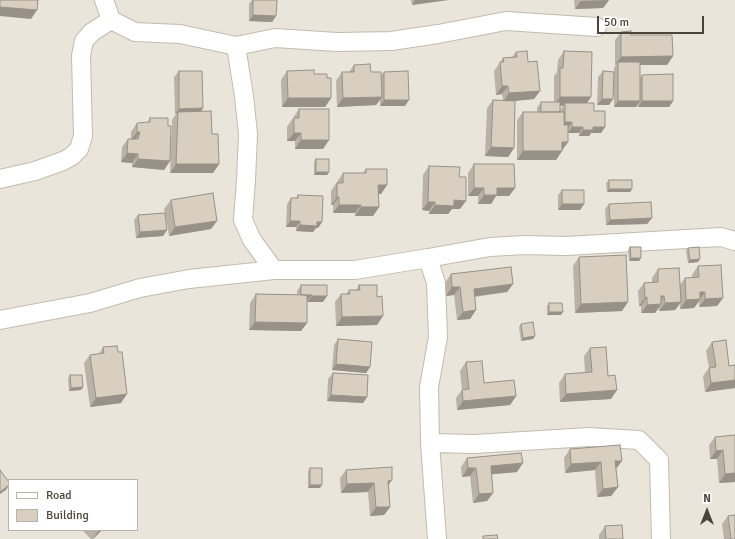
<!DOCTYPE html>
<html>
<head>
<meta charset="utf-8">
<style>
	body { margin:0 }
	#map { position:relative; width:735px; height:539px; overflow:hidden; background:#f6f3ec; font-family:Signika,sans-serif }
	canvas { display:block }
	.legend { position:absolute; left:8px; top:479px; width:130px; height:52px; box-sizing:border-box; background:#fff; border:1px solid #b7b4b0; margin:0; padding:5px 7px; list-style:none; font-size:12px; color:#4b4439 }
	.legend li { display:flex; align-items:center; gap:8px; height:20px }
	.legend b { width:20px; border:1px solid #b7b4b0 }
	.north { position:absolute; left:687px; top:491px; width:40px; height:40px; -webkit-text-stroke:3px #fff; paint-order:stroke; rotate:0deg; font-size:11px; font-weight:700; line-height:16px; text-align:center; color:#4b4439 }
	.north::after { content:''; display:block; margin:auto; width:14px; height:18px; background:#4b4439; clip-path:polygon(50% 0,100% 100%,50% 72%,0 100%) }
	.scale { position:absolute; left:597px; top:16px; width:107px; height:18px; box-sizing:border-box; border:2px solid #4b4439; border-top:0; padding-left:5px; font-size:12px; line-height:14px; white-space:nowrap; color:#4b4439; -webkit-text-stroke:3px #fff; paint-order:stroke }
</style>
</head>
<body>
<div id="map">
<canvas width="735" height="539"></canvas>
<ul class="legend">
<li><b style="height:5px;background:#fff"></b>Road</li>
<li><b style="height:11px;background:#d8cfc1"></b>Building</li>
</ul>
<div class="north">N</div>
<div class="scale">50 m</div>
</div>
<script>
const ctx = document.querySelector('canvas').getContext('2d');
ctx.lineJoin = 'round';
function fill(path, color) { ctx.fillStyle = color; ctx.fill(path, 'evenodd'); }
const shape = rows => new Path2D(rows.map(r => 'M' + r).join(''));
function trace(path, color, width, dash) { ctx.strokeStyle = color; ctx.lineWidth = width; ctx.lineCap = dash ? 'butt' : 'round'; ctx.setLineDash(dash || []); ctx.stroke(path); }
fill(shape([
	[0,0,735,0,735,539,0,539],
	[9,480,137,480,137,530,9,530]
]), '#eae5da');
const minor = shape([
	[104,0,111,20,135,32,180,34,236,46,275,38,337,42,391,41,438,34,506,21,597,27],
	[236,46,244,96,248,134,246,180,243,220,252,240,274,270],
	[0,179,35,171,63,161,72,156,79,149,83,136,81,56,84,41,92,32,111,20],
	[428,258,490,247,524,245,566,246,721,237,735,241],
	[0,320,90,303,140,288,189,279,274,270,355,270,428,258,436,283,438,337,429,387,430,443,437,539],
	[430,443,474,444,589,437,639,440,659,460,661,539]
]);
trace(minor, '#c2bbae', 20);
trace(minor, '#fff', 18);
fill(shape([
	[252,0,277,0,276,16,272,22,249,21,249,4],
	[411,0,448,0,412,5],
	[574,0,609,0,603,8,575,9],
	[621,32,631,35,673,56,667,65,640,65,640,78,642,75,673,101,669,107,638,107,638,105,636,107,614,107,614,85,613,99,609,105,597,105,598,77,603,71,614,72,614,68,616,65,615,65,615,40],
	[564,51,587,103,594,111,605,127,601,133,591,133,589,136,579,136,579,133,568,133,568,142,556,160,517,160,517,120,523,112,537,112,537,108,541,102,554,102,554,76,557,72,558,60],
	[560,105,563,106,561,109,561,112],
	[516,52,528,62,540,91,534,99,515,101,514,148,508,157,485,156,487,108,493,100,503,100,502,94,496,95,494,71,503,58,512,57],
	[354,65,371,72,381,75,384,72,405,106,380,106,380,100,376,105,337,107,336,81,342,72,349,72],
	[179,71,203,108,201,111,212,134,219,164,213,173,170,173,172,120,176,114,175,114,174,77],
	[287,71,314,74,327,78,331,98,325,107,282,107,281,80],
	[299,109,329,140,323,149,295,149,295,141,287,141,287,127],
	[150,118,168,126,170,161,164,170,132,167,132,163,121,162,122,147,128,139,131,139,131,132,137,123,147,123],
	[316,159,329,172,327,175,314,175,314,162],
	[474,164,515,188,509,196,496,196,491,204,478,204,478,196,468,196,468,173],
	[429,166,459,177,460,209,452,209,448,214,429,214,429,211,422,210,423,175],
	[366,169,387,185,381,194,379,194,379,207,373,216,355,216,355,213,333,213,333,205,331,205,331,191,343,173,363,173],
	[609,180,632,189,630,192,607,192,606,183],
	[562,190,584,204,580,210,558,210,558,195],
	[298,195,322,222,318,228,316,228,313,232,296,231,296,227,286,227,287,204,291,198,296,198],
	[171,200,211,229,169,236,166,216,167,230,163,236,136,238,134,220,138,215,165,213,164,209],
	[609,204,652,218,647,224,606,225,605,209],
	[630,247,641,258,639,261,629,261,628,250],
	[688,248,698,262,688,263,686,251],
	[579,257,622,311,575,313,573,266],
	[698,266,723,298,717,306,699,307,699,302,694,308,680,309,680,304,675,310,659,311,659,308,655,313,641,313,641,306,639,306,638,291,644,283,652,282,652,278,658,269,680,285,685,278,692,278,692,275],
	[451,274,513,284,507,292,475,297,476,310,470,319,457,320,454,295,446,296,445,283],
	[301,285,323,302,307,302,307,323,301,331,249,330,250,303,256,294,297,295,297,291],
	[359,285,377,325,336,326,335,302,341,294,346,294,349,290,356,290],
	[549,303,561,315,547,315,547,306],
	[521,324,535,336,533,339,521,341,519,327],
	[338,339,370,367,366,373,332,370,334,345],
	[712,342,729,366,735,365,735,388,705,392,703,376,709,368,706,351],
	[103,347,121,403,90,407,84,363,90,355,99,354],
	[590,348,608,376,611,399,560,402,559,383,565,374,585,373,584,356],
	[466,362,484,383,516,396,510,405,457,410,456,398,462,390,460,371],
	[333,373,367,397,363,403,327,401,328,379],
	[70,375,83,387,81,390,69,391,68,378],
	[735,435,735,482,719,483,717,459,710,459,709,445,715,437],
	[570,449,616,469,618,487,611,496,597,497,595,470,565,473,564,458],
	[467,458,517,472,491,474,493,493,487,501,473,503,470,476,462,477,461,467],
	[310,468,320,488,308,488,308,471],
	[346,470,389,485,390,507,384,515,370,516,368,492,341,493,340,478],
	[728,516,735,539,724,539,722,524],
	[605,526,623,539,599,539,599,535],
	[82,530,102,530,93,539,91,539]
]), '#bab2a6');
fill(shape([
	[415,0,448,0,412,5],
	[609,0,603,8,575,9,581,1],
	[0,7,37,10,31,19,0,16],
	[253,15,276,16,272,22,249,21],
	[673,56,667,65,618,65,618,62,615,65,621,57],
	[502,86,508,86,502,94,496,95],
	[540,91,534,99,503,102,509,93],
	[382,97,376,105,337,107,343,98],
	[560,97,591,97,585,106,565,103,563,106,554,105],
	[288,98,331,98,325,107,282,107],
	[602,99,613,99,609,105,597,105],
	[384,100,409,100,405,106,380,106],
	[618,101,640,101,636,107,614,107],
	[642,101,673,101,669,107,638,107],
	[203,108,199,114,178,112,176,114,175,114,179,109],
	[565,122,572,122,568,128,561,128],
	[572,127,583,127,579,133,568,133],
	[593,127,605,127,601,133,591,133,589,136,579,136,583,130],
	[137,132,140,132,134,141,131,140],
	[294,133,301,133,295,141,287,141],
	[301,140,329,140,323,149,295,149],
	[562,142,568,142,562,150,556,150],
	[491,147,514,148,508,157,485,156],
	[523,151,562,151,556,160,517,160],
	[127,153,138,154,132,163,121,162],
	[138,159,170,161,164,170,132,167],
	[176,164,219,164,213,173,170,173],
	[316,172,329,172,327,175,314,175],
	[378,185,387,185,381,194,372,194],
	[474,188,484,188,478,196,468,196],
	[497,188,515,188,509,196,496,196,491,204,478,204,484,195],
	[609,189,632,189,630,192,607,192],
	[337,197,339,197,333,205,331,205],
	[454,200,466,201,460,209,452,209,448,214,429,214,435,205],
	[428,202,435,202,429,211,422,210],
	[562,204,584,204,580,210,558,210],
	[339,205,361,205,355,213,333,213],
	[361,207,379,207,373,216,355,216],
	[652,218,647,224,606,225,610,220],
	[217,221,211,229,169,236,175,227],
	[290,221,300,221,296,227,286,227],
	[317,222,322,222,318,228,316,228,313,232,296,231,300,225],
	[167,230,163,236,136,238,140,232],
	[631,258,641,258,639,261,629,261],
	[700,259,698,262,688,263,690,260],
	[513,284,507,292,468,297,474,289],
	[452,287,460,287,454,295,446,296],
	[700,292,705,292,694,308,680,309,686,300],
	[301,295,312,295,307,300],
	[312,296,327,296,323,302,307,302],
	[661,296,664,296,659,304,661,304,655,313,641,313,647,305],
	[647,297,641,306,639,306,645,298],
	[723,298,717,306,699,307,705,299],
	[628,302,622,311,575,313,581,304],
	[681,302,675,310,659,311,665,303],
	[476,310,470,319,457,320,463,312],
	[549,312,563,312,561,315,547,315],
	[383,316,377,325,336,326,342,317],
	[255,322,307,323,301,331,249,330],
	[535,336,533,339,521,341,523,338],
	[336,364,370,367,366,373,332,370],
	[735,380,735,388,705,392,711,383],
	[83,387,81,390,69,391,71,388],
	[617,390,611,399,560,402,566,394],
	[127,394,121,403,90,407,96,398],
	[331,395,367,397,363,403,327,401],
	[516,396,510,405,457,410,463,401],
	[723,450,717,459,710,459,716,451],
	[615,461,622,461,616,469],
	[601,462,595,470,565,473,571,464],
	[523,463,517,472,485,475,491,466],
	[468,468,476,468,470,476,462,477],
	[735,473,735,482,719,483,725,474],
	[392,480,386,489,388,481],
	[374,483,368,492,341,493,347,484],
	[9,485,6,490,0,494,0,492],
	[310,485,322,485,320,488,308,488],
	[618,487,611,496,597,497,603,489],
	[493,493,487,501,473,503,479,494],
	[376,507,390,507,384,515,370,516],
	[100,530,102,530,93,539,98,531]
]), '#979187');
const building = shape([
	[0,0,38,0,37,10,0,7,0,0],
	[253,0,277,0,276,16,253,15,253,0],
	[631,31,631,35,672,35,673,56,621,57,621,32,631,31],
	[527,51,528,62,537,61,540,91,509,93,508,86,502,86,500,62,504,62,503,58,517,57,516,52,527,51],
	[564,51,592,52,591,97,560,97,560,68,563,68,564,51],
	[618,62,640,62,640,101,618,101,618,62],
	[370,64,371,72,381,72,382,97,343,98,342,72,354,72,354,65,370,64],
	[314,70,314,74,327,74,327,78,331,78,331,98,288,98,287,71,314,70],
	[179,71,202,71,203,108,179,109,179,71],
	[408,71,409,100,384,100,384,72,408,71],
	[603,71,614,72,613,99,602,99,603,71],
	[673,74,673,101,642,101,642,75,673,74],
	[493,100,515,101,514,148,491,147,493,100],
	[541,102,560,102,560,112,541,112,541,102],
	[565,103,594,103,594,111,605,111,605,127,593,127,593,130,583,130,583,127,572,127,572,122,565,122,565,103],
	[299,109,329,109,329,140,301,140,301,133,294,133,294,118,299,118,299,109],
	[211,111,212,134,218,134,219,164,176,164,178,112,211,111],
	[523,112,564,112,564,125,568,125,568,142,562,142,562,151,523,151,523,112],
	[150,118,168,118,168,126,171,126,170,161,138,159,138,154,127,153,128,139,138,139,140,132,137,132,137,123,150,122,150,118],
	[316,159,329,159,329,172,316,172,316,159],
	[474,164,514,164,515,188,497,188,497,195,484,195,484,188,474,188,474,164],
	[429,166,460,167,459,177,466,177,466,201,454,200,454,206,435,205,435,202,428,202,429,166],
	[366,169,387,169,387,185,378,185,379,207,361,207,361,205,339,205,339,197,337,197,337,183,343,183,343,173,366,173,366,169],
	[609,180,632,180,632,189,609,189,609,180],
	[562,190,584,190,584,204,562,204,562,190],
	[213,193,217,221,175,227,171,200,213,193],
	[298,195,323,196,322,222,317,222,317,226,300,225,300,221,290,221,291,198,298,198,298,195],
	[651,202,652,218,610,220,609,204,651,202],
	[165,213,167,230,140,232,138,215,165,213],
	[630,247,641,247,641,258,631,258,630,247],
	[699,247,700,259,690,260,688,248,699,247],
	[626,255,628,302,581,304,579,257,626,255],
	[721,265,723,298,705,299,705,292,700,292,700,299,686,300,685,278,699,277,698,266,721,265],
	[511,267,513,284,474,289,476,310,463,312,460,287,452,287,451,274,511,267],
	[679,268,681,302,665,303,664,296,661,296,661,304,647,305,647,297,645,298,644,283,658,282,658,269,679,268],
	[301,285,327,285,327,296,312,296,312,295,301,295,301,285],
	[359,285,377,285,377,297,382,296,383,316,342,317,341,294,350,294,349,290,360,290,359,285],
	[256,294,307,295,307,323,255,322,256,294],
	[549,303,562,303,563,312,549,312,549,303],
	[533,322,535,336,523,338,521,324,533,322],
	[338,339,372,342,370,367,336,364,338,339],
	[726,340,729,366,735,365,735,380,711,383,709,368,716,367,712,342,726,340],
	[117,346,118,352,122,352,127,394,96,398,90,355,104,353,103,347,117,346],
	[606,347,608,376,615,375,617,390,566,394,565,374,592,372,590,348,606,347],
	[482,361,484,383,514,380,516,396,463,401,462,390,469,389,466,362,482,361],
	[333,373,368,375,367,397,331,395,333,373],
	[70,375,82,375,83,387,71,388,70,375],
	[735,435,735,473,725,474,723,450,716,451,715,437,735,435],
	[620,445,622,461,615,461,618,487,603,489,601,462,571,464,570,449,620,445],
	[521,453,523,463,491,466,493,493,479,494,476,468,468,468,467,458,521,453],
	[392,467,392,480,388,481,390,507,376,507,374,483,347,484,346,470,392,467],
	[310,468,322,468,322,485,310,485,310,468],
	[0,470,9,482,9,485,0,492,0,470],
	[735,515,735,539,731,539,728,516,735,515],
	[622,525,623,539,606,539,605,526,622,525],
	[497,535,498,539,483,539,483,536,497,535]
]);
fill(building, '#d8cfc1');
trace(building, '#979187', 1);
</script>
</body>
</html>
